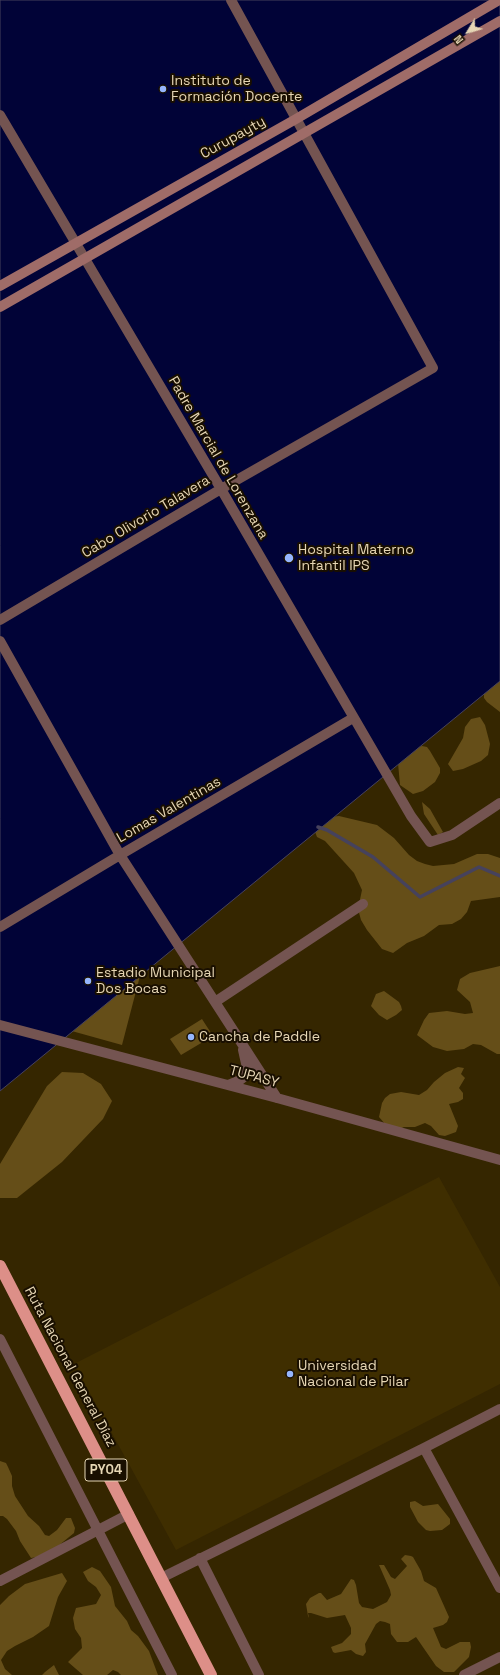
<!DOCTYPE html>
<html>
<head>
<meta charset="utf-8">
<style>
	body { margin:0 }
	#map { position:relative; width:500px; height:1675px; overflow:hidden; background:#352600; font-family:"Space Grotesk",sans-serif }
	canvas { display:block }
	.north { position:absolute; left:448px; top:12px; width:40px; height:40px; -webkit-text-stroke:3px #190f00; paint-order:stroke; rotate:232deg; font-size:11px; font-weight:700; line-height:16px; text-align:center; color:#e6d6b4 }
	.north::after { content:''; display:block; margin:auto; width:14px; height:18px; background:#e6d6b4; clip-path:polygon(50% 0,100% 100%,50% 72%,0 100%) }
</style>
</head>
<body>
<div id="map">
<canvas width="500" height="1675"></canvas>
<div class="north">N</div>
</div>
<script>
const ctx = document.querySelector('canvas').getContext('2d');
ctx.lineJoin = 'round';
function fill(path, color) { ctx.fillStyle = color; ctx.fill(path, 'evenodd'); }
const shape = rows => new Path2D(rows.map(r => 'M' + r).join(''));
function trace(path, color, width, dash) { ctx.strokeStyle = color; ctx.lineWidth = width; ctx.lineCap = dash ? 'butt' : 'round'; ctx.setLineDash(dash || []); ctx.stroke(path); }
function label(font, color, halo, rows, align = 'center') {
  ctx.font = font + ' "Space Grotesk",sans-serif'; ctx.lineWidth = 4; ctx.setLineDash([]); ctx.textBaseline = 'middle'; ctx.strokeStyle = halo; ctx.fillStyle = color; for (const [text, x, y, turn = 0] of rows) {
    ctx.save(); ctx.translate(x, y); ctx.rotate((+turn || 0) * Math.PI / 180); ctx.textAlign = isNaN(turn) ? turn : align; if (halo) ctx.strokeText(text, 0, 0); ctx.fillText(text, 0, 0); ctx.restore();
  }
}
fill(shape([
	[439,1177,500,1287,500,1384,176,1550,74,1364]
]), '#3f2e00');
fill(shape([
	[500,675,500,712,487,702,484,698,484,693],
	[480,717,485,725,490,744,488,755,481,761,463,769,453,771,448,764,463,738,465,727,471,719],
	[422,746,427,747,430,751,440,768,440,773,435,782,423,791,413,794,400,785,398,763,411,748],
	[422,802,430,809,443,832,438,835,424,814],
	[339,816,377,825,394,838,409,855,417,861,425,864,433,866,454,864,477,854,488,854,500,858,500,897,471,901,467,912,461,919,452,924,439,925,424,936,407,943,393,953,382,949,367,930,361,920,358,909,362,890,354,873,325,841,317,837,314,829,330,817],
	[500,966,500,1054,497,1054,481,1045,473,1044,464,1049,447,1051,433,1047,417,1035,424,1020,429,1013,447,1011,465,1014,473,1013,470,1002,457,990,460,979,470,973],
	[141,972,122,1045,25,1018],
	[384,991,399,1002,401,1006,402,1010,396,1015,387,1020,379,1015,371,1006,376,994],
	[202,1019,213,1036,181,1055,170,1039],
	[458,1067,464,1068,461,1074,465,1078,459,1088,463,1093,463,1099,458,1102,449,1104,458,1126,456,1132,445,1136,439,1135,431,1126,425,1123,415,1127,404,1127,392,1132,379,1117,382,1103,385,1098,390,1094,401,1092,419,1095,427,1090,434,1082,445,1073],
	[62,1072,83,1073,101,1084,112,1101,103,1119,62,1162,17,1198,0,1198,0,1164,47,1086],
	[0,1461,6,1463,8,1467,12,1476,12,1486,15,1496,28,1516,39,1526,45,1535,49,1536,57,1530,66,1518,71,1518,75,1528,74,1533,47,1555,31,1558,20,1541,16,1531,7,1519,3,1516,0,1516],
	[415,1501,423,1506,438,1504,450,1519,450,1524,442,1530,430,1531,426,1530,418,1522,410,1507,410,1502],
	[405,1555,411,1556,413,1557,421,1571,424,1581,436,1588,449,1617,447,1622,443,1625,433,1628,441,1647,446,1649,460,1642,470,1642,471,1647,469,1657,454,1672,444,1672,436,1666,416,1637,408,1642,397,1642,391,1634,390,1624,385,1622,380,1621,376,1624,365,1644,366,1652,363,1656,356,1654,351,1650,335,1653,333,1652,331,1647,342,1643,351,1634,351,1628,345,1615,327,1618,311,1613,308,1613,309,1618,308,1616,306,1604,310,1598,319,1593,321,1593,327,1600,341,1594,351,1579,354,1580,356,1585,359,1603,362,1607,373,1609,387,1602,391,1595,390,1590,379,1565,384,1565,391,1577,395,1579,407,1566,401,1559],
	[92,1567,100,1571,111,1587,115,1606,127,1621,131,1630,138,1636,149,1651,158,1675,121,1675,118,1672,113,1670,107,1675,83,1675,68,1662,82,1648,81,1638,75,1629,73,1618,76,1608,96,1604,101,1595,96,1587,88,1581,83,1572],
	[62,1573,67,1581,58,1597,49,1626,33,1637,15,1646,7,1651,1,1660,5,1669,12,1675,0,1675,0,1605,9,1596,25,1584],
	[54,1665,59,1675,42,1675,45,1672]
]), '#654e18');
const water = shape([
	[0,0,500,0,500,681,0,1091,0,0]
]);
fill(water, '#010337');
trace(water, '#46425c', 1);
trace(shape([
	[318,827,327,830,373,857,420,897,479,867,500,876]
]), '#46425c', 3.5);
trace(shape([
	[0,115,221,489,411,816,430,842,452,835,500,803],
	[0,620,221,489,433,368,231,0],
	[0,641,120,855,277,1098],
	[0,927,120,855,353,718],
	[215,1002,363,904],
	[0,1025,277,1098,500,1160],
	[228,1085,240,1080,245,1076,247,1068,243,1050],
	[0,1339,172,1675],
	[424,1448,500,1588],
	[200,1558,259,1675],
	[161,1578,424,1448,500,1409],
	[0,1581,129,1514],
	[464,1675,500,1657]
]), '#745451', 10);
trace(shape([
	[0,286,296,119,499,0],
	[0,307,500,21]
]), '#9f6c68', 10);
trace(shape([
	[0,1266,211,1675]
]), '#dd8f88', 12);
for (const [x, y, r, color] of [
	[163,89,4,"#96b6fd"],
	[289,558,5,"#96b6fd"],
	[88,981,4,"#96b6fd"],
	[191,1037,4,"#96b6fd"],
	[290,1374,4,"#96b6fd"]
]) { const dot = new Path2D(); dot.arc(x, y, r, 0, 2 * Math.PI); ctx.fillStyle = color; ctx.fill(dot); trace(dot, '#190f00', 1.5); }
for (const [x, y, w] of [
	[106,1470,42]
]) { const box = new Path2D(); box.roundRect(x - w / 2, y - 11, w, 22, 3); ctx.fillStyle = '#190f00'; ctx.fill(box); trace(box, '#e6d6b4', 1); }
label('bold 13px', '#e6d6b4', null, [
	["PY04",106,1470]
]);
label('14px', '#e6d6b4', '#190f00', [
	["Instituto de",171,81],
	["Formación Docente",171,97],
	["Hospital Materno",298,550],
	["Infantil IPS",298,566],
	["Estadio Municipal",96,973],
	["Dos Bocas",96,989],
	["Cancha de Paddle",199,1037],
	["Universidad",298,1366],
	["Nacional de Pilar",298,1382]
], 'left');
label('14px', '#e6d6b4', '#190f00', [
	["Curupayty",233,138,-29],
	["Padre Marcial de Lorenzana",218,458,60],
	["Cabo Olivorio Talavera",146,517,-31],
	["Lomas Valentinas",169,810,-30],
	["TUPASY",254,1077,15],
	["Ruta Nacional General Díaz",70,1367,62]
]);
</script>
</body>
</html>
